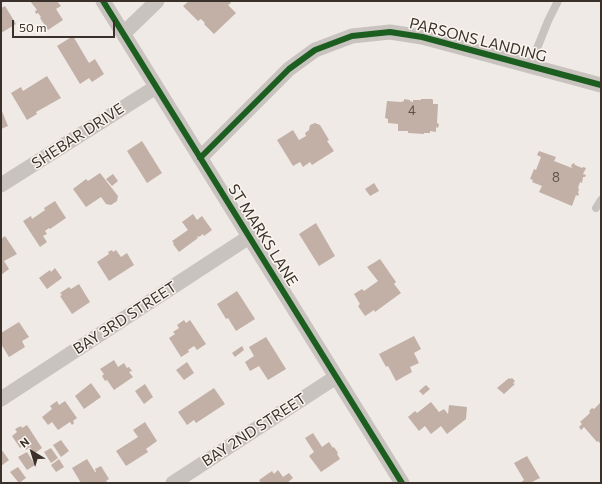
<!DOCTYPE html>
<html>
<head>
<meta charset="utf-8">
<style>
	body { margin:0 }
	#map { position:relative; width:602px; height:484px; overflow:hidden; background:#efeae5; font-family:Commissioner,sans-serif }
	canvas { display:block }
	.frame { position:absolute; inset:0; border:2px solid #3a312b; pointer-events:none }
	.north { position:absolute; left:12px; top:432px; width:40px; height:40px; -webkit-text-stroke:3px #faf5ee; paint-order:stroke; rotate:322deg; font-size:11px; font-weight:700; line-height:16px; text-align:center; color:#3a312b }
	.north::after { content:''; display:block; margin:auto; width:14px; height:18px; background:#3a312b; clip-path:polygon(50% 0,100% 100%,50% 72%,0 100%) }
	.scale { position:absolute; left:12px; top:20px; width:103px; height:18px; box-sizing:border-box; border:2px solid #3a312b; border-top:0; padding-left:5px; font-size:12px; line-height:14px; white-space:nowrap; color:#3a312b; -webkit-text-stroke:3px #faf5ee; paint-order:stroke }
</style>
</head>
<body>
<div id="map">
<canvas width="602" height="484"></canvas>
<div class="frame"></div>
<div class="north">N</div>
<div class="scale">50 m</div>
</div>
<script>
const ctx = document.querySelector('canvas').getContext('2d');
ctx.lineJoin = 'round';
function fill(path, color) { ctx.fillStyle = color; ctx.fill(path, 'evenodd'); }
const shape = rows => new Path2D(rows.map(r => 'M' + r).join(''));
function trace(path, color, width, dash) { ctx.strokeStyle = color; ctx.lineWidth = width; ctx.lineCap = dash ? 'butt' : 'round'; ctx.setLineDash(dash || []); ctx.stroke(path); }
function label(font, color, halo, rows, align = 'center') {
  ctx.font = font + ' Commissioner,sans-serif'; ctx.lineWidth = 3; ctx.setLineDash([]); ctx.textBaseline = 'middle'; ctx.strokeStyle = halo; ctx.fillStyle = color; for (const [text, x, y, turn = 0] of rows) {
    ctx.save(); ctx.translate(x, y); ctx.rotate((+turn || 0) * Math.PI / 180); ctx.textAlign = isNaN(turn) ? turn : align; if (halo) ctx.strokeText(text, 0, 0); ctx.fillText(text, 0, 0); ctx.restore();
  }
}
fill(shape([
	[30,1,57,1,61,6,56,9,63,20,48,30,40,18,41,17,38,13,36,14,35,11,37,10],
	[189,1,229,1,231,3,228,5,236,13,214,34,204,24,205,23,201,19,198,21,183,6],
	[5,6,16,24,1,33,1,8],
	[73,36,89,63,95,59,104,74,92,82,89,78,80,84,57,46],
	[47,76,61,98,36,112,37,114,27,120,11,93,21,87,23,91],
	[404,99,410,100,410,101,413,102,413,100,421,100,421,99,432,99,433,100,433,104,438,104,437,123,439,124,438,128,436,127,436,132,430,131,430,133,424,133,424,134,408,133,408,131,398,131,398,124,388,123,388,119,385,118,387,101,401,102,404,101],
	[1,109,8,126,1,129],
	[315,123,320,125,329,140,327,141,334,151,312,165,310,162,303,167,300,162,293,166,277,140,293,130,299,140,306,136,305,133,309,130,310,125],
	[142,141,162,173,147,183,127,151],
	[539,151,556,157,554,161,572,168,571,165,574,163,575,165,582,168,583,167,586,168,583,174,586,175,585,177,583,177,582,183,580,182,578,188,579,189,578,193,579,194,578,196,576,195,572,206,539,192,542,186,532,182,533,180,530,179,534,169,536,170,541,157,537,155],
	[100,173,118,196,117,201,111,205,106,204,101,197,86,207,73,189,86,179,88,181],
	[113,174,118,181,112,186,106,179],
	[374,183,379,191,370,196,365,189],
	[55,201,66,218,50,229,49,228,45,231,47,234,43,236,47,242,40,247,23,221,31,216,32,219,45,210,44,208],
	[193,214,197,220,202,216,212,230,204,236,203,234,199,237,198,236,197,237,198,238,179,252,173,244,174,243,172,241,188,230,182,222],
	[316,223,335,256,319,266,299,234],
	[5,236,17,254,4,261,9,269,1,275,1,239],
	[112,250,113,252,116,250,121,257,127,253,134,265,109,281,97,262,109,254,108,252],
	[380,259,396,282,394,284,401,293,375,312,374,310,365,316,358,306,360,304,354,294,362,289,364,291,378,281,367,267],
	[55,268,62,278,47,289,39,278,50,270,51,272],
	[79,284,90,302,72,314,60,296,62,295,60,293,69,287,71,289],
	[237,291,255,319,236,331,228,318,226,319,217,304],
	[184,320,186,323,190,320,206,344,197,350,194,346,188,350,189,352,181,357,169,338,175,334,173,332,179,328,177,325],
	[19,322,29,337,22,341,25,347,9,357,1,344,1,333],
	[414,336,421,349,414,353,419,363,410,367,412,372,396,381,388,366,386,367,379,354],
	[266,337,286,369,268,380,259,366,250,371,245,362,254,356,249,347],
	[242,346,244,350,235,357,232,353],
	[114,360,118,367,124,363,127,368,129,367,132,371,129,372,133,377,114,390,107,380,105,381,102,376,104,374,100,369],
	[187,362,194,373,184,380,176,370],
	[509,378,510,379,512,378,515,381,513,383,515,384,504,394,497,388],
	[91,383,101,397,84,409,75,396],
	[145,384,153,397,144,404,135,391],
	[426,385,430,389,423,395,419,391],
	[214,388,225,404,196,423,194,420,187,425,178,412],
	[57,401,59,405,65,401,77,418,73,421,74,423,72,425,70,422,58,430,52,422,48,425,42,417,52,409,50,406],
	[431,402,439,412,444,409,448,414,449,405,467,407,466,419,447,434,441,426,431,434,425,426,419,431,408,417,415,411,417,413],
	[601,402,601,444,598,441,597,442,584,427,581,430,579,427,582,424,580,422,589,414,590,412,589,411,592,408,594,409],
	[145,422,157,441,146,449,148,452,126,466,116,451,138,437,133,430],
	[27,425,42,448,34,454,30,447,26,450,23,446,20,448,12,436,17,432,15,429,21,426,22,428],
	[313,433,322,447,329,442,333,448,334,447,338,453,337,454,340,459,321,472,309,456,314,452,305,438],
	[61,440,69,451,61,457,53,445],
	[51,448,58,458,51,463,44,452],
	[1,449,9,460,1,466],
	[27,452,35,465,27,470,18,457],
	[527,456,540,478,530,483,520,483,524,480,514,463],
	[59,459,64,467,56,472,51,465],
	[87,459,95,472,96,472,95,469,101,466,109,479,106,481,107,482,100,483,99,482,96,483,81,483,72,468],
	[18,467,26,478,19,483,10,472],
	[278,470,283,477,289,473,293,478,287,483,261,483,259,480,272,471,274,474]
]), '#c2b0a7');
trace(shape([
	[530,66,548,21,558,1],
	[596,208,601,200]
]), '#c8c3be', 8);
trace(shape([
	[103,1,402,483],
	[124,33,157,1],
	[200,158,289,69,315,50,352,36,390,32,422,37,601,85],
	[1,185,156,87],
	[1,399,249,237],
	[173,483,336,377]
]), '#c8c3be', 15);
trace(shape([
	[103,1,402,483],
	[200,158,289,69,315,50,352,36,390,32,422,37,601,85]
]), '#1b5e20', 6);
label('13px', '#5c514a', null, [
	["4",412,111],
	["8",556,178]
]);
label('15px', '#3a312b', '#faf5ee', [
	["PARSONS LANDING",478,40,14],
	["SHEBAR DRIVE",78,136,-33],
	["ST MARKS LANE",263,235,58],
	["BAY 3RD STREET",125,318,-33],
	["BAY 2ND STREET",254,430,-33]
]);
</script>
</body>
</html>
